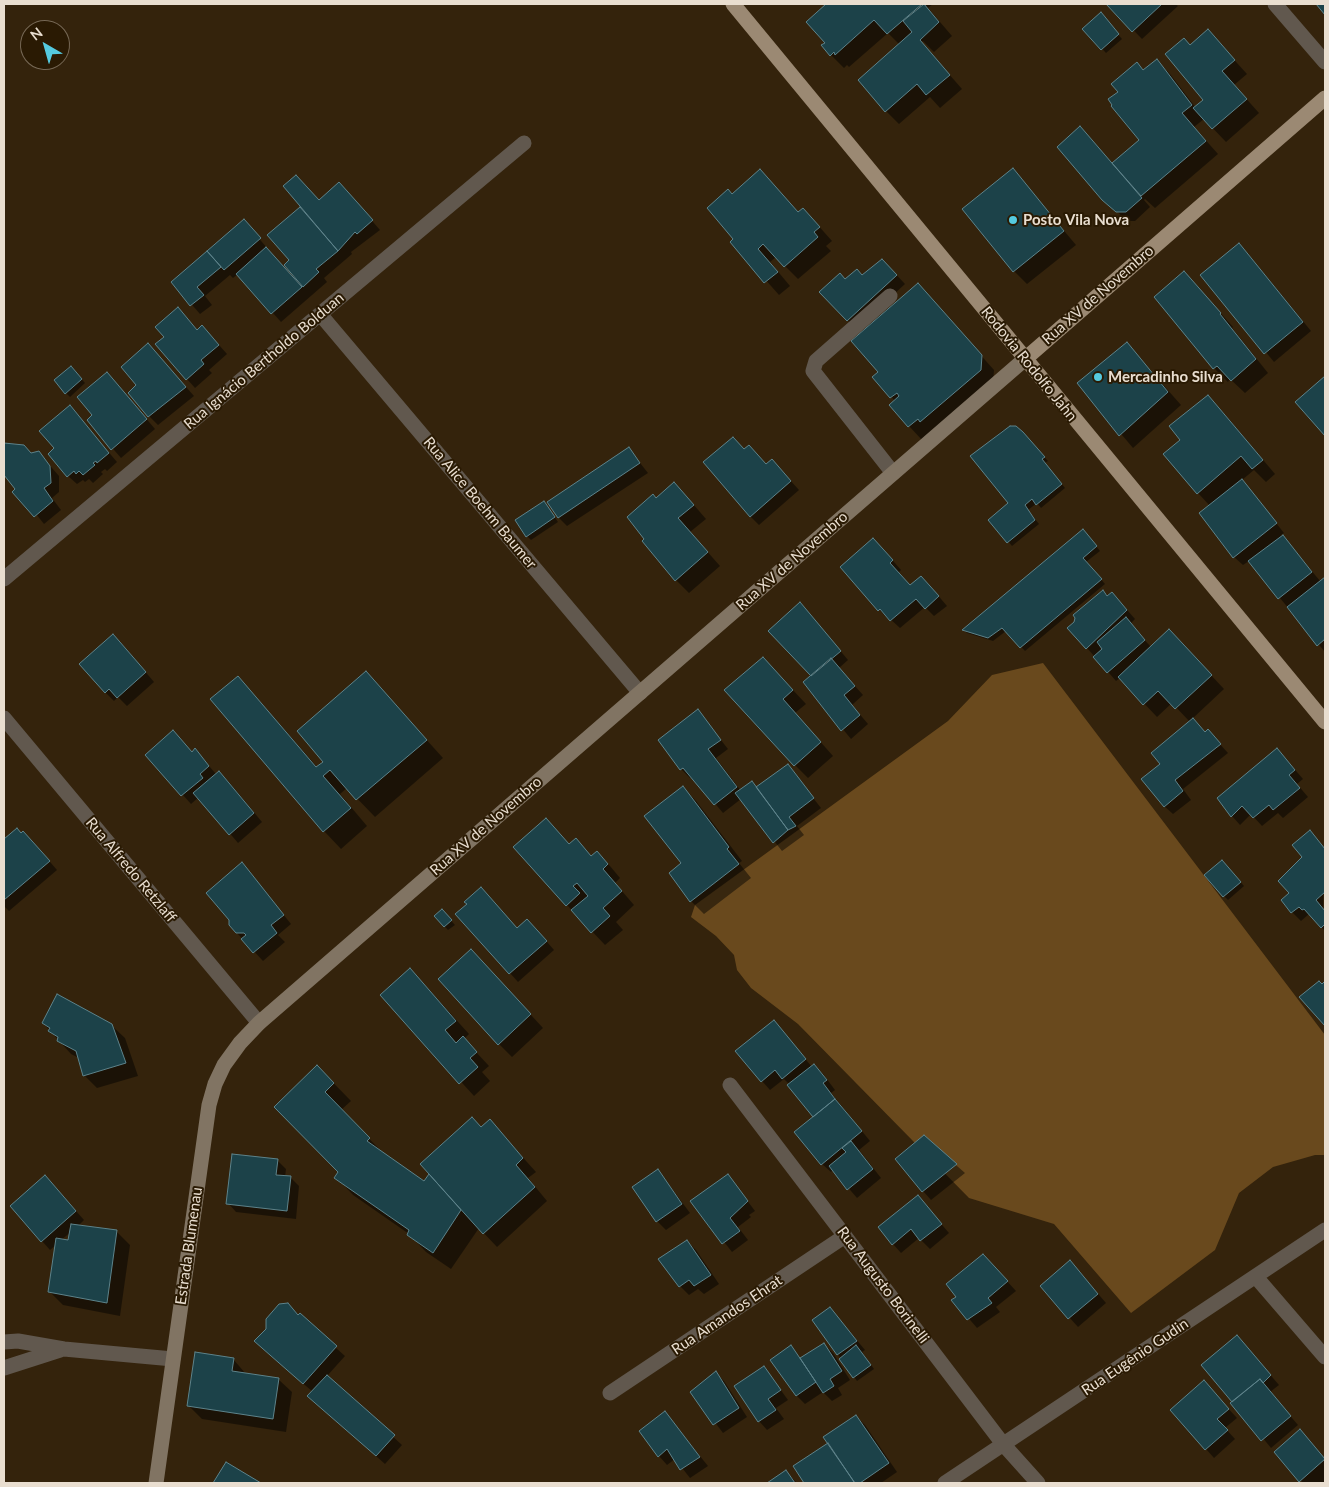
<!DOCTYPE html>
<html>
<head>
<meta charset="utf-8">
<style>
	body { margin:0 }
	#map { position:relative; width:1329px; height:1487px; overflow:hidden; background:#34230c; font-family:Lato,sans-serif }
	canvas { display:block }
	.frame { position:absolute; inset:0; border:5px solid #e9ded0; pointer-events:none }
	.north { position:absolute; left:20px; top:20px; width:50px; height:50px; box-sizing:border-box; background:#2a1a03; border:1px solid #766855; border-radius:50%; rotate:322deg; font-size:14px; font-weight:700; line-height:20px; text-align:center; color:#e9ded0 }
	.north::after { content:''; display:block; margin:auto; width:18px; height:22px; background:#55cadf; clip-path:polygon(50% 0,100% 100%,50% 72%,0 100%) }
</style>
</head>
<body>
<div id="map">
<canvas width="1329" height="1487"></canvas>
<div class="frame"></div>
<div class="north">N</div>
</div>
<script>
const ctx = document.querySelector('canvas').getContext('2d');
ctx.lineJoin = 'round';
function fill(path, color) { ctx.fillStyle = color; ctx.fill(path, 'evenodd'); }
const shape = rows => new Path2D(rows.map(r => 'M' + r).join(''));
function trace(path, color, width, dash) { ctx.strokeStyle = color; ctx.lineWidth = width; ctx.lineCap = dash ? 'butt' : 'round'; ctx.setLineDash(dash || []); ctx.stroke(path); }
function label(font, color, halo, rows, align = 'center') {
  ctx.font = font + ' Lato,sans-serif'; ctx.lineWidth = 4; ctx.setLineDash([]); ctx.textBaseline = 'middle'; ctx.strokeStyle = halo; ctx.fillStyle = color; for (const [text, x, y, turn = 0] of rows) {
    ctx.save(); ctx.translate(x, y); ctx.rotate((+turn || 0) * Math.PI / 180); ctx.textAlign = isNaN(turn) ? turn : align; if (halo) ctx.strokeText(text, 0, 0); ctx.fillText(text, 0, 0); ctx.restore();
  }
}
fill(shape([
	[1043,663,1325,1035,1325,1155,1315,1155,1273,1167,1239,1193,1215,1250,1131,1313,1054,1224,969,1198,798,1024,751,988,737,970,734,955,716,936,691,917,695,905,948,721,992,675]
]), '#69491d');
fill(shape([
	[828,4,933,4,928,8,952,36,934,52,923,41,921,42,962,89,940,108,930,97,899,124,886,111,900,45,888,33,849,67,847,65,844,68,831,55,826,43,808,22],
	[1108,4,1175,4,1178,6,1142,39],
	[1104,18,1122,39,1106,53,1084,29],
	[1208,31,1247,74,1234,85,1259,113,1226,142,1204,119,1194,127,1218,154,1155,208,1145,199,1144,200,1150,207,1135,221,1126,221,1117,211,1112,164,1140,140,1144,71,1157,61,1170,74,1196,108,1204,100,1190,46],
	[1013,170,1076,245,1027,284,1014,271],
	[760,171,799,213,816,223,832,241,826,246,831,251,798,279,776,257,770,262,790,286,779,295,732,242,735,239,732,195],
	[348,193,380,230,351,252,352,254,324,278,327,282,281,322,238,274,233,278,230,275,205,296,212,305,200,314,172,282,244,221,292,277,294,275,290,260,269,235,302,207],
	[1248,254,1311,331,1274,362,1202,275],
	[891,269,905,284,856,329,821,292,845,280],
	[1184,272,1233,327,1232,328,1268,373,1245,393,1230,379,1228,382,1214,368,1156,297],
	[918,285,994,370,993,383,922,440,909,426,895,401,874,377,880,372],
	[187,318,198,331,211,336,227,354,209,370,212,373,195,388,187,379],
	[1127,344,1181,405,1133,448,1078,383],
	[157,354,194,396,158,425,149,416,138,386],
	[75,372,85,383,70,397,66,393],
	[1325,378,1325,434,1297,402],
	[115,382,155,429,121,458,88,420],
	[1221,410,1275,474,1266,482,1254,470,1242,480,1284,533,1281,535,1321,582,1325,578,1325,652,1249,561,1243,565,1234,557,1210,506,1198,493],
	[78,416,117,462,107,471,105,469,101,472,103,474,93,483,89,479,85,482,83,480,77,484,68,476,56,448],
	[1016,428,1048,461,1045,463,1065,488,1041,508,1037,503,1028,510,1039,524,1012,546,990,520,1010,503,972,456,1003,430],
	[4,444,23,446,32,455,39,453,59,476,59,492,52,498,61,510,44,524,4,474],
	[629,449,648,473,567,526,559,518],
	[744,450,766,465,780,469,799,490,759,525,750,516],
	[687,497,706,519,690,532,720,566,689,593,676,580,656,500],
	[548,507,558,522,531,540,527,536],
	[1087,535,1100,551,1086,562,1105,584,1025,651,1006,631,993,641,967,633,964,630],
	[882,548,901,570,898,573,910,587,930,586,947,606,934,616,925,607,900,628,889,618,888,619,841,567],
	[1103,592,1121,603,1135,619,1130,624,1151,647,1182,644,1224,689,1192,719,1205,733,1208,731,1228,753,1183,789,1191,800,1173,814,1164,806,1162,764,1190,722,1172,703,1157,717,1120,678,1116,681,1087,648],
	[808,612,848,660,839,668,863,695,852,705,868,724,851,739,805,683,812,676],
	[122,644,154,682,127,706,118,697,114,701,105,692],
	[763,658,806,704,795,713,833,756,808,778,795,765],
	[366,673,443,758,375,817,347,788,340,794,367,826,341,849,324,831,238,677,318,768,325,762],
	[698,711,728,749,716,758,741,791,757,788,788,766,821,808,797,826,804,835,782,851,741,799,723,813,692,776,690,778,681,769],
	[173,731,192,753,195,750,216,774,219,772,228,781,262,822,238,843,199,797,191,804,147,755],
	[1285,758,1303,779,1297,784,1308,797,1283,818,1278,813,1262,826,1251,814,1240,825,1232,816],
	[683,787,696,801,742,861,739,863,751,878,704,914,691,901,683,863],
	[17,830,32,841,57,870,9,911,4,906,4,841],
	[576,840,592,857,597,853,610,866,620,878,615,883,634,905,616,922,623,930,605,945,567,905,570,845],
	[1318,841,1325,849,1323,909,1325,931,1309,914,1301,921,1292,912,1290,893,1304,857],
	[1226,866,1244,886,1228,900,1224,896],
	[250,873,291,924,278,935,285,942,263,961,237,933],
	[442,911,455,925,448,930,435,916],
	[457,914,518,929,536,929,554,950,518,982],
	[484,964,543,1028,512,1057,499,1044],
	[423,983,469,1034,464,1039,489,1066,482,1072,490,1081,474,1096,382,995],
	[774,1021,812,1067,814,1065,823,1074,835,1090,831,1093,870,1141,859,1150,881,1178,857,1198,833,1170,831,1172,822,1164,815,1117,790,1085,784,1079,770,1090,762,1081],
	[43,1023,111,1025,125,1038,138,1076,97,1088,84,1075,79,1058,71,1054],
	[317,1066,351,1101,341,1110,386,1156,424,1183,430,1173,490,1121,536,1172,528,1178,547,1201,497,1247,479,1228,451,1269,426,1252,409,1234,353,1195,336,1177,340,1172],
	[924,1137,965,1173,931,1200,923,1191],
	[277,1160,286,1169,285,1177,291,1178,299,1186,296,1219,236,1212,228,1203],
	[658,1170,690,1213,666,1230,657,1221],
	[728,1175,755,1211,749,1215,751,1217,738,1227,748,1240,732,1252,692,1201],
	[54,1186,84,1220,78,1226,116,1231,130,1245,120,1316,63,1305,50,1292,56,1245,50,1250,42,1241],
	[71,1232,70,1242,61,1240],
	[918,1197,949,1233,930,1249,919,1238,901,1253,893,1244],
	[687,1241,696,1250,719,1284,704,1294,698,1289,689,1295,680,1286],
	[1070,1261,1106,1303,1078,1327,1041,1286],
	[996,1269,1016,1291,996,1307,1000,1312,977,1328,953,1300],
	[288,1305,345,1356,327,1376,402,1445,385,1464,318,1405,313,1392,264,1350],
	[830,1308,865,1350,862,1352,874,1369,857,1381,813,1320],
	[1237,1336,1279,1385,1270,1392,1298,1425,1271,1448,1203,1365],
	[824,1344,833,1353,850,1380,838,1388,842,1395,832,1401,823,1392,805,1404,796,1395,791,1347,801,1359],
	[233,1359,246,1374,278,1379,292,1392,286,1432,202,1419,189,1406],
	[764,1367,788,1400,776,1408,784,1419,767,1430,759,1421],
	[716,1373,724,1381,747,1417,723,1433,692,1392],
	[1212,1391,1237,1418,1225,1428,1235,1439,1214,1458,1206,1449],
	[665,1413,708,1466,690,1478,675,1459,667,1465,659,1456],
	[856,1416,865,1425,897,1472,881,1483,805,1483,829,1443],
	[1309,1440,1325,1459,1325,1483,1303,1483,1276,1453],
	[786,1472,797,1483,769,1483]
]), '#0007');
const building = shape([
	[826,4,922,4,887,34,874,20,835,55,834,52,830,56,821,45,825,43,806,22,826,4],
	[924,4,939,22,920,40,950,75,926,95,917,84,885,112,858,80,912,32,903,21,924,4],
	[1106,4,1162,4,1132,32,1106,4],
	[1316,4,1325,4,1325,15,1316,4],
	[1101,12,1119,34,1101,50,1082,29,1101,12],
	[1208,29,1235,60,1222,71,1247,99,1212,129,1193,108,1203,100,1165,54,1184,38,1190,45,1208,29],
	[1157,59,1192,105,1182,113,1206,141,1141,196,1112,163,1139,140,1111,106,1112,105,1108,99,1118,92,1111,84,1137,62,1143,70,1157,59],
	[1080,126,1142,198,1126,212,1116,212,1102,200,1057,147,1080,126],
	[1013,168,1064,231,1013,272,962,209,1013,168],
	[760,169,798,212,803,208,820,227,814,232,818,237,784,267,763,244,758,249,778,272,764,283,730,242,733,239,707,208,728,189,732,194,760,169],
	[296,175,319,200,339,182,373,220,357,234,355,232,338,251,283,186,296,175],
	[300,207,338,251,316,269,319,272,303,287,284,265,289,260,267,235,300,207],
	[244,219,261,238,224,270,207,251,244,219],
	[1239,243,1303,322,1264,354,1200,275,1239,243],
	[266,247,302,287,271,314,236,274,266,247],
	[207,251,221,267,197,287,204,295,190,306,171,282,207,251],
	[882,259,897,275,847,321,819,292,840,273,845,279,857,269,862,275,882,259],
	[1184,271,1221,313,1220,314,1256,359,1231,381,1217,366,1213,369,1154,297,1184,271],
	[918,283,982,355,981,370,920,422,918,419,908,427,889,405,899,396,897,393,890,398,872,377,878,372,851,341,918,283],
	[178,307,197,330,202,325,219,345,201,360,204,364,186,380,155,344,164,337,155,327,178,307],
	[1127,342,1168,392,1119,436,1077,383,1127,342],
	[148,343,186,387,148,417,128,393,136,385,121,367,148,343],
	[71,366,82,379,65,394,54,380,71,366],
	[107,372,147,419,111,450,87,420,92,415,77,397,107,372],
	[1325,376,1325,436,1295,402,1325,376],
	[1208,395,1263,460,1252,469,1241,456,1197,494,1163,454,1180,440,1169,426,1208,395],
	[70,405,109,453,97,463,96,461,93,463,95,465,83,475,79,471,76,474,74,471,67,477,48,454,54,448,39,431,70,405],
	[1010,426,1016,426,1023,432,1045,457,1042,459,1062,484,1036,505,1032,499,1025,505,1035,520,1007,543,988,520,1008,503,970,456,1010,426],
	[733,437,744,449,749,445,766,464,772,459,791,481,750,517,703,462,733,437],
	[4,443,24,445,31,453,39,451,50,466,51,483,44,488,53,501,34,517,12,492,15,489,4,475,4,443],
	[629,447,640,463,558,518,547,502,629,447],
	[1242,479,1277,523,1233,558,1199,513,1242,479],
	[674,482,694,505,678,518,708,552,675,581,642,541,644,539,627,517,653,494,656,498,674,482],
	[544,501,555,517,526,537,515,520,544,501],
	[1083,529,1097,546,1083,558,1102,579,1020,648,1002,628,988,638,962,630,1083,529],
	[1283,535,1312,572,1278,599,1248,561,1283,535],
	[873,538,893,560,890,563,910,585,921,576,939,596,925,609,916,599,890,621,880,609,878,611,840,567,873,538],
	[1325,577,1325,639,1317,646,1287,607,1325,577],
	[1103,590,1107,596,1112,592,1127,610,1086,649,1067,628,1074,622,1075,618,1073,615,1103,590],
	[800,602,841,651,811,676,768,631,800,602],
	[1126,617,1145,640,1107,673,1093,657,1102,649,1097,642,1126,617],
	[1169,629,1212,675,1175,709,1158,691,1143,705,1118,677,1169,629],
	[113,634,146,672,117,698,109,689,105,693,79,664,113,634],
	[763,657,793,690,783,699,821,742,794,766,724,690,763,657],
	[831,658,855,686,844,695,860,715,841,731,803,682,831,658],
	[366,671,427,740,356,800,330,770,323,776,351,808,323,832,210,699,238,676,316,767,323,762,297,731,366,671],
	[698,709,721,740,708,749,737,787,714,805,683,768,680,770,658,740,698,709],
	[1193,718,1205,732,1208,729,1221,744,1175,780,1183,791,1164,807,1141,779,1160,764,1151,753,1193,718],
	[173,730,192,752,195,748,209,766,200,774,203,778,181,796,145,755,173,730],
	[1277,748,1295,770,1289,775,1300,788,1273,810,1269,805,1253,818,1242,806,1231,817,1217,798,1277,748],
	[788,764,814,798,789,817,796,826,788,830,756,787,788,764],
	[219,771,254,813,229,835,193,793,219,771],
	[752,781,788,830,773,843,735,793,752,781],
	[683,786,729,847,727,849,739,864,690,902,669,873,681,863,644,816,683,786],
	[546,818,569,844,576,838,591,856,597,851,608,864,603,869,622,891,603,908,610,916,591,933,571,910,588,896,577,883,573,886,580,893,566,906,513,847,546,818],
	[17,828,21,833,23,831,50,861,4,900,4,839,17,828],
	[1310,830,1325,849,1325,892,1316,900,1325,911,1325,924,1321,928,1304,909,1302,910,1299,907,1291,913,1281,900,1289,893,1278,881,1302,857,1292,845,1310,830],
	[1222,860,1241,882,1223,897,1204,875,1222,860],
	[242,862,284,915,271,925,277,933,253,953,241,939,246,935,244,933,236,933,229,925,229,920,206,893,242,862],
	[481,887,517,928,527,919,547,941,509,974,455,914,467,904,464,902,481,887],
	[442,909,452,920,444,927,434,916,442,909],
	[471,949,531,1014,498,1045,438,979,471,949],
	[410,968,456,1021,445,1030,456,1043,463,1036,477,1052,470,1058,478,1067,459,1084,380,995,410,968],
	[1319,981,1322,984,1325,981,1325,1026,1299,997,1319,981],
	[57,994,112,1024,126,1063,83,1076,76,1051,57,1041,58,1037,48,1031,50,1028,42,1023,57,994],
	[774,1020,806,1059,782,1079,775,1070,761,1082,735,1051,774,1020],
	[814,1064,827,1080,823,1083,835,1099,813,1117,787,1085,814,1064],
	[317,1065,334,1083,325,1092,370,1138,367,1141,424,1181,429,1174,461,1210,433,1253,407,1235,409,1230,334,1178,338,1172,274,1107,317,1065],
	[835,1099,862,1131,821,1165,794,1132,835,1099],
	[472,1117,481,1127,490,1119,523,1158,516,1165,535,1187,483,1234,420,1164,472,1117],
	[924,1135,957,1164,922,1192,895,1159,924,1135],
	[851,1141,873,1169,847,1190,829,1166,846,1152,842,1148,851,1141],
	[232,1154,278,1159,276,1175,291,1176,287,1211,226,1204,232,1154],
	[658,1169,682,1204,656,1222,632,1187,658,1169],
	[728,1174,748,1201,730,1218,740,1231,722,1244,690,1201,728,1174],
	[45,1175,76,1211,41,1242,10,1206,45,1175],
	[918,1195,942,1224,920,1241,911,1229,892,1245,878,1227,918,1195],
	[71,1224,117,1230,107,1303,48,1292,56,1238,68,1240,71,1224],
	[687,1240,711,1275,694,1286,689,1280,679,1287,658,1259,687,1240],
	[983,1254,1008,1281,988,1298,992,1303,967,1320,951,1300,956,1297,946,1284,983,1254],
	[1070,1260,1098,1294,1068,1319,1040,1286,1070,1260],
	[288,1303,298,1315,300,1313,337,1346,303,1384,254,1341,266,1329,266,1319,279,1304,288,1303],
	[830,1307,857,1341,837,1355,812,1320,830,1307],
	[1237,1335,1271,1375,1263,1383,1260,1379,1232,1402,1201,1365,1237,1335],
	[824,1343,842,1371,830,1379,834,1386,823,1393,800,1358,824,1343],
	[791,1345,816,1382,796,1396,770,1360,791,1345],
	[856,1345,871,1365,853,1378,839,1359,856,1345],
	[195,1352,234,1358,232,1371,279,1378,273,1419,187,1406,195,1352],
	[764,1366,781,1390,768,1399,776,1410,758,1422,734,1386,764,1366],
	[716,1371,739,1408,713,1425,690,1392,716,1371],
	[327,1375,395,1435,376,1456,307,1396,327,1375],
	[1260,1379,1291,1416,1261,1441,1230,1403,1260,1379],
	[1204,1380,1229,1409,1217,1419,1228,1430,1205,1450,1170,1410,1204,1380],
	[665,1411,700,1457,680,1470,667,1449,658,1457,639,1431,665,1411],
	[856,1415,889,1463,860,1483,855,1483,823,1437,856,1415],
	[1300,1429,1325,1459,1299,1482,1274,1452,1300,1429],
	[828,1443,854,1482,852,1483,804,1483,793,1466,828,1443],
	[226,1462,261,1483,213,1483,226,1462],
	[786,1470,795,1483,767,1483,786,1470]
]);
fill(building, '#1c4249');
trace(building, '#5d838b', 1);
trace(shape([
	[890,296,816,361,813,371,893,473]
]), '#61584e', 15);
trace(shape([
	[1275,4,1325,62],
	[320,314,640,693],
	[4,579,524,143],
	[4,718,259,1023],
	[730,1085,1003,1444,1038,1483],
	[1256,1277,1325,1357],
	[4,1342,18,1341,64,1349,173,1359],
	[4,1368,60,1350],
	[610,1393,845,1236],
	[945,1483,1325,1230]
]), '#61584e', 15);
trace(shape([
	[156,1483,209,1105,215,1084,224,1065,240,1043,259,1023,1025,359]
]), '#817463', 15);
trace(shape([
	[733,4,1325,722],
	[1025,359,1325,98]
]), '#9b8973', 15);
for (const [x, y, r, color] of [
	[1013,220,5,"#55cadf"],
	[1098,377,5,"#55cadf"]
]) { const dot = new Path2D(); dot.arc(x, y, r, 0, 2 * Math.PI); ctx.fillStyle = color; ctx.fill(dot); trace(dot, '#2a1a03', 2); }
label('bold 15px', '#e9ded0', '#2a1a03', [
	["Posto Vila Nova",1023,220],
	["Mercadinho Silva",1108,377]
], 'left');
label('15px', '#e9ded0', '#2a1a03', [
	["Rua XV de Novembro",1098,295,-41],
	["Rua Ignácio Bertholdo Bolduan",264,361,-40],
	["Rodovia Rodolfo Jahn",1029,364,51],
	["Rua Alice Boehm Baumer",480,503,50],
	["Rua XV de Novembro",792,561,-41],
	["Rua XV de Novembro",486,826,-41],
	["Rua Alfredo Retzlaff",131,870,50],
	["Estrada Blumenau",189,1246,-82],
	["Rua Augusto Borinelli",883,1285,53],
	["Rua Amandos Ehrat",727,1315,-34],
	["Rua Eugênio Gudin",1135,1357,-34]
]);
</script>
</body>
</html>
